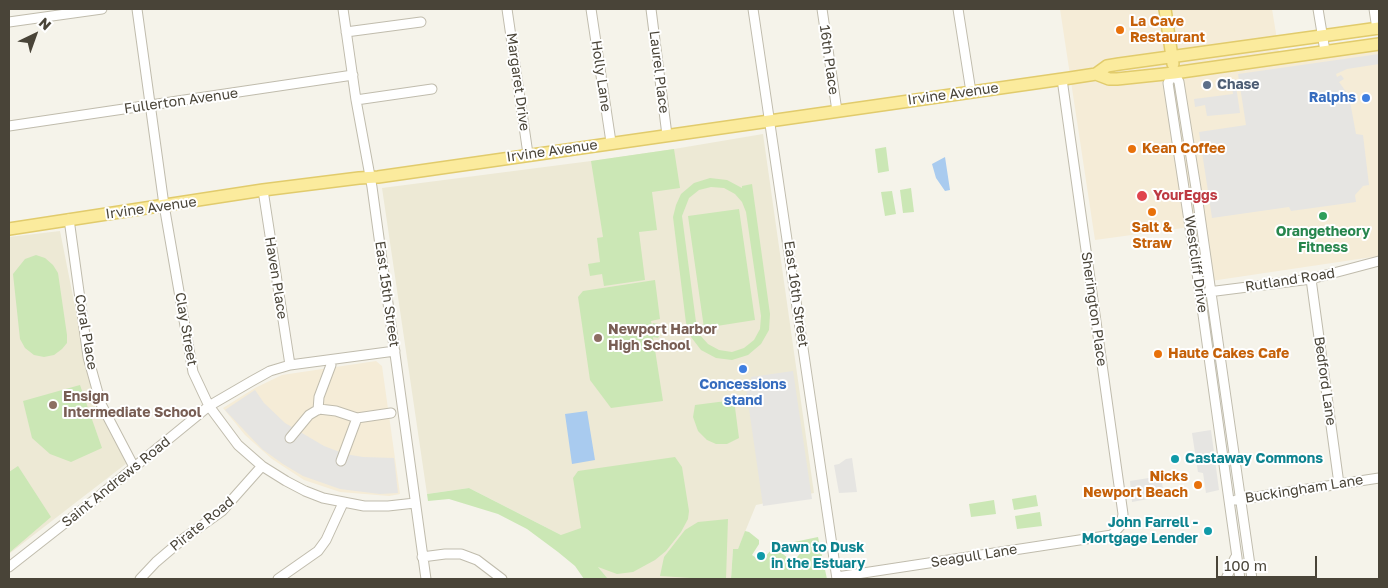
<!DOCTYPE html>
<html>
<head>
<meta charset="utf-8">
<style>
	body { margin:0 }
	#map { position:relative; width:1388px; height:588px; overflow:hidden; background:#f5f3ea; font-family:"Golos Text",sans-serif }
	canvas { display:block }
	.frame { position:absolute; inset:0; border:10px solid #494438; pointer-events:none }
	.north { position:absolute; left:10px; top:10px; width:50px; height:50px; -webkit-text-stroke:4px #fff; paint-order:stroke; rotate:42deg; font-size:14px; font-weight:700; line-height:20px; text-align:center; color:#494438 }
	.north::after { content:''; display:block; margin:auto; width:18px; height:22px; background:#494438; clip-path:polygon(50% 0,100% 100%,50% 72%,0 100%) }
	.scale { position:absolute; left:1216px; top:556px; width:101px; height:22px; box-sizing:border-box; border:2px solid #494438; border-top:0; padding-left:6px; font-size:15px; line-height:18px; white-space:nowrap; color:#494438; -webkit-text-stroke:4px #fff; paint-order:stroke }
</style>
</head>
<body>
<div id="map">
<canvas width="1388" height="588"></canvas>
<div class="frame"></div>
<div class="north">N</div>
<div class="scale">100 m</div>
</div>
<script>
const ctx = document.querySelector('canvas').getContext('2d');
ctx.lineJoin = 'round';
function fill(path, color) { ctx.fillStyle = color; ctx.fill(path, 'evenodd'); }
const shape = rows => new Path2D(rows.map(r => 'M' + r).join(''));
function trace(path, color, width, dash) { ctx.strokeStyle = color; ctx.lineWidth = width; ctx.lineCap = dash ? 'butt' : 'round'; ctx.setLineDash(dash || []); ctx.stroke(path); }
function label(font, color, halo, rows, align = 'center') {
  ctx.font = font + ' "Golos Text",sans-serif'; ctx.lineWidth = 4; ctx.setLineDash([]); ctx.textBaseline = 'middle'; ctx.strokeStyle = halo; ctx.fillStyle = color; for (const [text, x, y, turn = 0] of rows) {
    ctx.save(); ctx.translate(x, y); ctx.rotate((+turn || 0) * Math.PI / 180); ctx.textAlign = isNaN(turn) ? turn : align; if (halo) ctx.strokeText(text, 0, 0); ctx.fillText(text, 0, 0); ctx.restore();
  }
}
fill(shape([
	[1060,9,1272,9,1281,64,1379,50,1379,256,1211,281,1205,225,1095,240],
	[376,361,382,366,400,494,389,496,340,492,304,480,272,459,245,435,223,408,255,388,282,375]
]), '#f5ecd7');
fill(shape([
	[763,134,814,493,756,505,738,549,733,549,731,579,608,579,597,566,561,535,469,488,427,494,382,188,591,161,674,149],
	[60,231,90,382,107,427,127,463,9,554,9,237]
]), '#ede9d5');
fill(shape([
	[886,147,889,171,878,173,875,149],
	[674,149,680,188,652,192,657,230,639,232,645,280,604,286,602,274,590,276,588,264,600,262,597,238,603,237,591,161],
	[710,178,727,180,742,188,742,186,752,184,770,314,769,330,761,344,748,355,732,360,716,358,701,350,691,337,686,323,673,217,676,205,681,194,694,183],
	[711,187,724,188,735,194,742,202,746,212,761,316,760,329,754,340,744,348,732,352,719,350,708,344,699,334,696,322,682,216,689,198,699,190],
	[911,188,914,212,903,213,900,190],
	[892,191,896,214,885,216,881,192],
	[739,209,755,320,704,328,688,216],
	[36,255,45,258,53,265,58,273,67,335,67,343,62,349,54,355,44,357,34,355,25,348,20,339,13,274,25,259],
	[655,280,660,319,651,321,652,326,653,323,658,324,659,327,657,330,661,333,658,338,653,337,663,401,611,408,590,380,578,297,583,291],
	[80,385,102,448,71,462,50,454,32,438,23,401],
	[734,400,739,438,727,444,716,444,707,440,698,431,693,417,695,405],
	[675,457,682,467,689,511,688,519,681,532,666,551,655,560,633,572,617,574,598,567,608,579,584,579,575,566,558,552,527,529,498,514,449,499,428,501,427,494,469,488,561,535,581,528,573,478,578,471],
	[18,466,51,517,9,553,9,472],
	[1036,495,1038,506,1014,510,1012,499],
	[994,500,996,514,971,517,969,504],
	[1040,512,1042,526,1017,529,1015,516],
	[728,519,726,579,706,579,660,576,664,557,685,530,698,522],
	[745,531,749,532,759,540,759,544,752,555,761,561,774,547,793,562,803,550,794,542,818,537,827,579,731,579,733,549,738,549]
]), '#cbe7b5');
fill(shape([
	[1379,54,1379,64,1347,69,1336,74,1337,77,1341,75,1344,79,1339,82,1349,96,1356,134,1363,135,1369,185,1363,186,1355,195,1356,202,1291,211,1289,207,1212,218,1199,132,1246,125,1238,74],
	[1231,79,1235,79,1240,113,1207,116,1205,105,1195,107,1194,99,1233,94],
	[793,371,812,499,763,506,746,388,752,386,751,377],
	[255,390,264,403,285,423,324,446,345,454,363,457,394,458,398,493,380,494,340,489,303,476,283,464,262,449,225,410],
	[1211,430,1219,490,1206,493,1203,473,1198,472,1192,433],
	[852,458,857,492,839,493,834,465,839,464,846,459],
	[1161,476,1164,496,1132,502,1130,481]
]), '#e6e5e2');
fill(shape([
	[945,157,950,190,945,191,936,178,932,164],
	[587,411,595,460,572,464,565,414]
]), '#a9cbef');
const minor = shape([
	[137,9,164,205,193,372,209,406,238,445,262,466,286,481,305,491,323,498,364,506,388,506,415,503],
	[343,9,356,100,372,187,426,579],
	[507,9,528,154],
	[591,9,611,142],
	[651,9,667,135],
	[753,9,837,579],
	[822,9,837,111],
	[958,9,971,92],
	[1318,9,1325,51],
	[1374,9,1377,29],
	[9,22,102,9],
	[346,32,421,22],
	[1174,73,1168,83,1200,293,1240,579],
	[1174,73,1179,82,1196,188,1252,579],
	[356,100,432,89],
	[9,126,353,75],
	[263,190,290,365],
	[69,219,88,357,101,404,134,467],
	[1311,279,1339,484],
	[1208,292,1311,279,1379,261],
	[318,410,319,397,331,365],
	[290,438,309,415,319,409,336,411,357,418,391,413],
	[341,461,357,418],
	[1236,500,1379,478],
	[422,557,445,554,461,554,477,560,502,579],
	[9,567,88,505,209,406,252,381,270,371,290,365,395,351],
	[837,577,1112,535,1121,525,1123,514,1062,79],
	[140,579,156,562,183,539,222,511,262,466],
	[278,579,318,551,326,540,343,503],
	[1226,579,1235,558]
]);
const major = shape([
	[1165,9,1173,64],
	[1096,74,1109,79,1117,79,1174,73,1379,44],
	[9,229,263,190,359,178,378,177,1070,78,1096,74,1107,66,1119,64,1379,28]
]);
trace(minor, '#c0bcad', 11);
trace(major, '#e1cb6c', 14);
trace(minor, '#fff', 9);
trace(major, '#fbeb9d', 11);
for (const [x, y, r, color] of [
	[1120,30,5,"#e8710a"],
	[1207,85,5,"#5c6f8a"],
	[1366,98,5,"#3f7fe0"],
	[1132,149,5,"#e8710a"],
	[1142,196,6,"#e0444e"],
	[1152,212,5,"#e8710a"],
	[1323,216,5,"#2e9e5b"],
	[598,338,5,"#8d6e63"],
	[1158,354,5,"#e8710a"],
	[743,369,5,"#3f7fe0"],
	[53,405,5,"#8d6e63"],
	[1175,459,5,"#0f9aa8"],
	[1198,485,5,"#e8710a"],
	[1208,531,5,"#0f9aa8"],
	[761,556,5,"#0f9aa8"]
]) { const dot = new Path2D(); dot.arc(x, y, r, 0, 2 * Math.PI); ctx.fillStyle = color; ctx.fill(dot); trace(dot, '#fff', 2); }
label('bold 14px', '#c56008', '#fff', [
	["La Cave",1130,22],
	["Restaurant",1130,38],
	["Kean Coffee",1142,149],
	["Salt &",1152,228,"center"],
	["Straw",1152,244,"center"],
	["Haute Cakes Cafe",1168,354],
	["Nicks",1188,477,"right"],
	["Newport Beach",1188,493,"right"]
], 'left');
label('14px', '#494438', '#fff', [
	["16th Place",829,60,82],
	["Laurel Place",659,72,83],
	["Holly Lane",601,76,82],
	["Margaret Drive",518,82,82],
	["Irvine Avenue",953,94,-8],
	["Fullerton Avenue",181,101,-8],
	["Irvine Avenue",552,151,-8],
	["Irvine Avenue",151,208,-8],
	["Westcliff Drive",1196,264,82],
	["Haven Place",276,278,81],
	["Rutland Road",1290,280,-9],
	["East 15th Street",387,294,82],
	["East 16th Street",796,294,82],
	["Sherington Place",1094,309,82],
	["Clay Street",186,329,80],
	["Coral Place",86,332,80],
	["Bedford Lane",1325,381,82],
	["Saint Andrews Road",116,482,-39],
	["Buckingham Lane",1304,489,-9],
	["Pirate Road",202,524,-39],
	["Seagull Lane",974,556,-9]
]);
label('bold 14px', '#4e5e75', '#fff', [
	["Chase",1217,85]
], 'left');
label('bold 14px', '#366cbe', '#fff', [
	["Ralphs",1356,98],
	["Concessions",743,385,"center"],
	["stand",743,401,"center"]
], 'right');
label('bold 14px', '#be3a42', '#fff', [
	["YourEggs",1153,196]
], 'left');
label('bold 14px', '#27864d', '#fff', [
	["Orangetheory",1323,232],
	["Fitness",1323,248]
]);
label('bold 14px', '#785e54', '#fff', [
	["Newport Harbor",608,330],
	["High School",608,346],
	["Ensign",63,397],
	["Intermediate School",63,413]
], 'left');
label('bold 14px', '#0d838f', '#fff', [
	["Castaway Commons",1185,459],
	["John Farrell -",1198,523,"right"],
	["Mortgage Lender",1198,539,"right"],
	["Dawn to Dusk",771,548],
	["in the Estuary",771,564]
], 'left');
</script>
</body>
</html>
